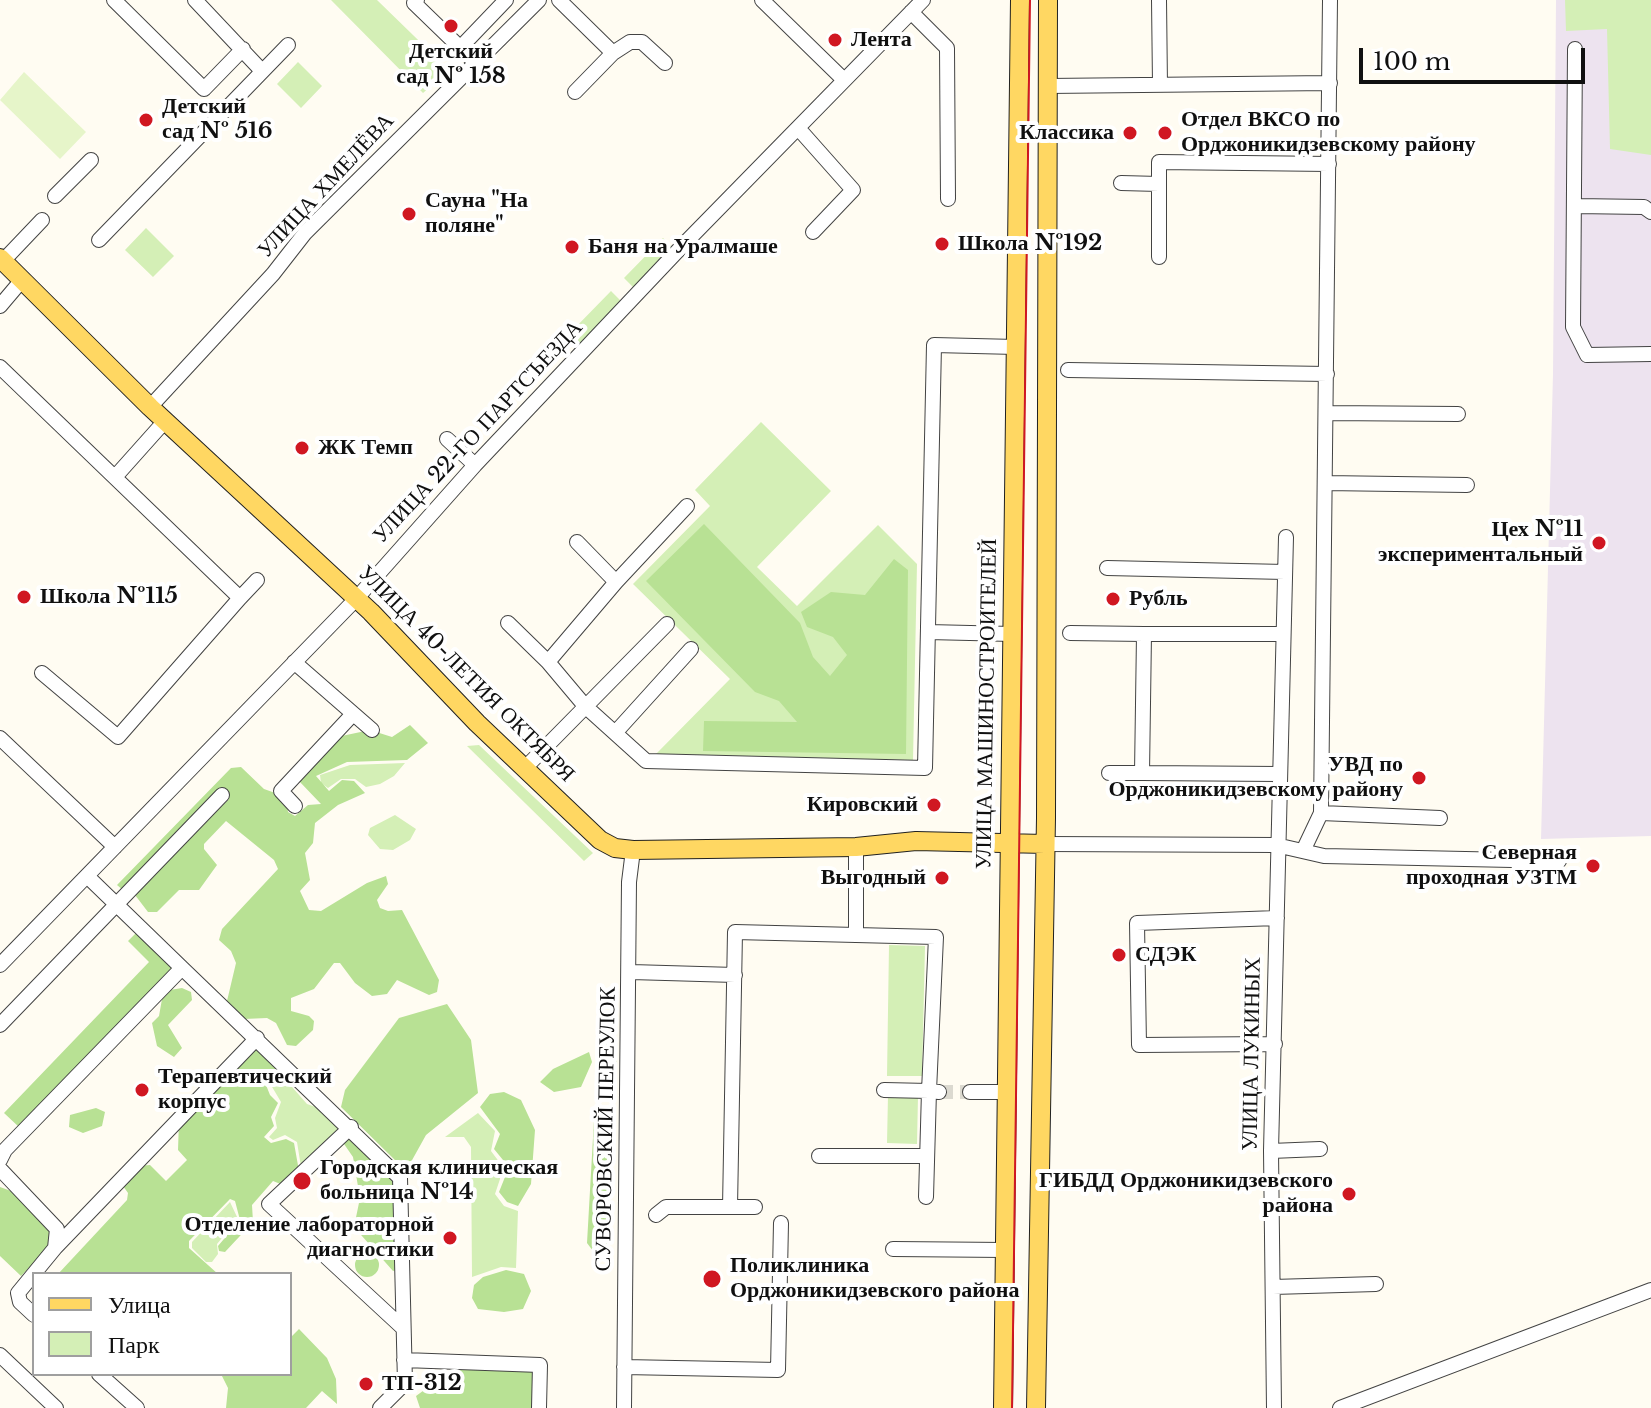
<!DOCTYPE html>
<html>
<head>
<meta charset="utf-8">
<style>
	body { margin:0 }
	#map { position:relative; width:1651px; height:1408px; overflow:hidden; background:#fffcf2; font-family:"Libre Baskerville",serif }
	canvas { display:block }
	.legend { position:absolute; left:32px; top:1272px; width:260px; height:104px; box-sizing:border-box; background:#fff; border:2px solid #9f9f9f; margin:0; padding:10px 14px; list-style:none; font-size:24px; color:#101010 }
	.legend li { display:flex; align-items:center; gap:16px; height:40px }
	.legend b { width:40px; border:2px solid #9f9f9f }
	.scale { position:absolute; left:1359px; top:48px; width:226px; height:36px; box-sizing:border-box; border:4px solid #101010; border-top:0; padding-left:10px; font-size:24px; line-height:28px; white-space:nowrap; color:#101010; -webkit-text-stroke:6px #fff; paint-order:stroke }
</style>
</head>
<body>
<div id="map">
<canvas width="1651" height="1408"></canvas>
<ul class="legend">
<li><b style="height:10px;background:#ffd762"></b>Улица</li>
<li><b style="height:22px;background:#d4efb6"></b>Парк</li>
</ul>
<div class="scale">100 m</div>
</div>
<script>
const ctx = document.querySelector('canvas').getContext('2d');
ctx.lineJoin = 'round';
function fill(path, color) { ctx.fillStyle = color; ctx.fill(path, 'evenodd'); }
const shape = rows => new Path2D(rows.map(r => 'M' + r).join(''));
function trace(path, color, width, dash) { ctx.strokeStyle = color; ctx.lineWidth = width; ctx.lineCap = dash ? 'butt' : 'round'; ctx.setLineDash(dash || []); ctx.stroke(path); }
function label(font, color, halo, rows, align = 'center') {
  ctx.font = font + ' "Libre Baskerville",serif'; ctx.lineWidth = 8; ctx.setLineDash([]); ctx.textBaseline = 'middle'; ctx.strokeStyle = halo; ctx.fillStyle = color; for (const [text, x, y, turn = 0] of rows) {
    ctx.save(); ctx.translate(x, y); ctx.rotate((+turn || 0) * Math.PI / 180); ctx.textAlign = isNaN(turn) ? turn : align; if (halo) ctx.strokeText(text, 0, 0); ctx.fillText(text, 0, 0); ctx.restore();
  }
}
fill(shape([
	[1556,0,1651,0,1651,836,1541,839,1553,374]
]), '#ede3ef');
fill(shape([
	[331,0,377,0,449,70,423,93],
	[1565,0,1651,0,1651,155,1610,149,1607,29,1566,31],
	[298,62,322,86,301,108,277,84],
	[146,228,174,256,153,277,125,250],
	[663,238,674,249,635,289,624,278],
	[611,291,622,302,581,344,570,333],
	[761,422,831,491,757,567,797,606,878,525,917,564,913,760,656,754,730,679,633,584,710,506,695,490],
	[479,745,593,853,584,861,467,746],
	[405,763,394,776,380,784,366,787,355,779,341,779,328,788,321,783,320,775,350,765],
	[395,815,416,829,410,840,393,850,380,849,368,835,370,828],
	[889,945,925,946,922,1076,887,1076],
	[278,1071,307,1104,330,1112,343,1127,301,1167,297,1142,285,1135,273,1140,269,1137,277,1128,275,1118,281,1102,265,1075],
	[888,1095,918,1096,917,1144,887,1143],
	[478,1113,495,1131,491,1151,500,1163,500,1179,495,1194,504,1206,518,1211,516,1268,501,1267,472,1277,471,1147,464,1137,445,1137],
	[230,1202,238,1219,217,1244,218,1254,212,1262,206,1262,192,1248,192,1242]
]), '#d4efb6');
fill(shape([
	[704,524,800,623,813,657,830,676,847,655,833,637,807,627,801,612,831,592,865,595,894,559,908,570,906,754,703,751,704,721,797,722,779,701,755,692,646,581],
	[410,725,428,743,407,760,347,762,316,776,329,791,342,780,354,781,365,793,338,805,315,823,313,843,305,853,310,880,300,891,309,910,321,911,367,883,386,876,388,884,377,900,380,908,388,911,402,910,439,980,437,992,429,995,397,980,387,994,372,996,355,983,340,963,334,963,314,989,291,998,291,1011,309,1016,314,1021,313,1030,296,1046,287,1045,276,1023,267,1018,244,1019,227,1001,236,963,231,951,219,940,222,929,278,869,274,860,226,821,204,844,204,849,217,865,199,890,179,890,157,912,148,912,135,895,229,799,227,791,221,789,124,891,117,885,231,768,241,767,264,789,278,794,287,803,288,812,295,816,308,805,321,804,299,781,337,737,370,730,392,737],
	[138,931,175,967,20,1128,4,1113,149,962,128,941],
	[182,988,191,992,192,1000,168,1025,182,1048,174,1057,157,1046,152,1023,159,1016,162,999,170,990],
	[447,1004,471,1040,478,1093,426,1135,411,1162,401,1166,341,1107,345,1090,399,1018],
	[608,1042,617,1045,616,1093,612,1098,603,1097,600,1092,603,1046],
	[258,1048,278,1068,262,1075,270,1095,278,1103,271,1117,274,1126,264,1137,271,1143,286,1139,294,1143,299,1171,283,1185,273,1181,252,1205,253,1222,225,1252,219,1251,218,1246,240,1220,235,1201,230,1199,189,1241,189,1248,218,1274,58,1274,127,1200,128,1193,123,1186,138,1166,150,1165,166,1181,187,1160,178,1150,179,1121,248,1051],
	[589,1052,592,1062,581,1087,554,1092,540,1082,553,1069],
	[504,1092,521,1100,535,1130,531,1184,518,1206,507,1202,499,1192,505,1177,503,1160,494,1149,500,1134,480,1107,490,1094],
	[96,1108,105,1112,102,1126,83,1133,69,1127,70,1115],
	[598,1112,609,1113,612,1122,607,1245,603,1252,593,1251,587,1243,594,1120],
	[353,1136,396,1183,397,1270,393,1271,354,1227,360,1198,353,1157,344,1144,347,1138],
	[0,1187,11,1191,49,1228,51,1238,46,1250,21,1276,0,1256],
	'355 1265a12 12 0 1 1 24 0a12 12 0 1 1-24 0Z',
	[506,1270,524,1274,531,1291,523,1309,504,1312,478,1309,472,1298,474,1285,483,1277],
	[299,1329,327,1358,336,1379,337,1404,322,1391,306,1408,226,1408,228,1388,221,1374,290,1374,290,1338],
	[457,1366,536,1367,535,1408,420,1408,416,1396]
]), '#b8e194');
fill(shape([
	[24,72,86,132,60,159,0,100]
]), '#e6f5c9');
trace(shape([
	[939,1092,970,1092]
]), '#dbd9d0', 14, [14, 7]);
const minor = shape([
	[114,0,204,89,243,49],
	[195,0,262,71],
	[417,0,414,3,475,62],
	[559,0,613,53,575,92],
	[762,0,843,79],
	[1159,0,1160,85],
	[911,12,947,48,948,199],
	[460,48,506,0],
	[1575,49,1573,327,1587,355,1651,354],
	[613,53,630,42,642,42,665,63],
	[1048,86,1330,83],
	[798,128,853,190,813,232],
	[1121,183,1159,184],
	[55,196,91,160],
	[1576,206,1644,207,1651,212],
	[99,240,288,45],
	[1159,257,1159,162,1329,164],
	[3,261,42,220],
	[0,306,22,280],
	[0,367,240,598,118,737,42,673],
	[1068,370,1327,374],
	[150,407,273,274,305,233,539,0],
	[1326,413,1458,414],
	[447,439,475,465],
	[115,477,165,421],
	[1325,483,1467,485],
	[577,542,616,582],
	[1107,568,1285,572],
	[240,598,257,580],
	[508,623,548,662,585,706,646,761,925,768,934,345,1016,347],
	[928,632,1012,634],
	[1070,633,1144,634],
	[294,662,372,730],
	[548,662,616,582,687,506],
	[615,733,691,649],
	[0,738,115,847],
	[524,769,667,624],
	[1109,773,1142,773],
	[1279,774,1142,773,1144,634,1283,634],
	[295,806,281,791,353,714],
	[1321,813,1440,818],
	[1045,844,1276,845,1324,856,1559,861],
	[856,847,856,935,936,937,929,1091,939,1092],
	[1303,851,1321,813,1330,0],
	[0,965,356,599,475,465,686,242,923,0],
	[182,968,400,1178,405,1383,380,1408],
	[631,972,735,975],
	[0,1025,222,795],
	[1275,1044,1139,1045,1137,923,1277,918],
	[884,1090,929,1091,926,1197],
	[970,1092,1007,1092],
	[351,1127,269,1204,403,1328],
	[1271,1151,1320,1149],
	[819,1156,927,1156],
	[0,1160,5,1150,182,968,87,876],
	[0,1169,57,1229,55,1248,18,1293,20,1302,34,1315],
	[730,1207,735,932,856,935],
	[656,1215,666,1207,755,1207],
	[55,1248,257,1038],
	[893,1249,1005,1250],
	[1273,1287,1376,1284],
	[0,1355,56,1408],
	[404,1360,540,1365,539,1408],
	[624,1367,778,1370,781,1223],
	[99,1374,137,1408],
	[624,1408,629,882,633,850],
	[1274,1408,1271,1151,1286,537],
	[1340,1408,1651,1290]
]);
const major = shape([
	[0,258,150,407,371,612,477,723,600,840,615,848,633,850,856,847,916,841,1045,844],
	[1003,1408,1020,0],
	[1036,1408,1046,818,1048,0]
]);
trace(minor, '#434343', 16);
trace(major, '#212121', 20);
trace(minor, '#fff', 14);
trace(major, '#ffd762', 18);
trace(shape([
	[1012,1408,1030,0]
]), '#d01722', 2);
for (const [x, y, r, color] of [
	[451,26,8,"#d01722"],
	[835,40,8,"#d01722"],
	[146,120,8,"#d01722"],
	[1130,133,8,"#d01722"],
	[1165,133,8,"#d01722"],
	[409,214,8,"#d01722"],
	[942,244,8,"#d01722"],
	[572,247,8,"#d01722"],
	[302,448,8,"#d01722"],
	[1599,543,8,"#d01722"],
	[24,597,8,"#d01722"],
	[1113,599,8,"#d01722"],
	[1419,778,8,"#d01722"],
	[934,805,8,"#d01722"],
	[1593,866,8,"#d01722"],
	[942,878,8,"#d01722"],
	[1119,955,8,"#d01722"],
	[142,1090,8,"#d01722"],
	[302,1181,10,"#d01722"],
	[1349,1194,8,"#d01722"],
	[450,1238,8,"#d01722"],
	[712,1279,10,"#d01722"],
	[366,1384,8,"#d01722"]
]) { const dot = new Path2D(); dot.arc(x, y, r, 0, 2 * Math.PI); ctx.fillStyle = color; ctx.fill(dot); trace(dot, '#fff', 3); }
label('bold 22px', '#101010', '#fff', [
	["Лента",851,40],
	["Детский",451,52,"center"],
	["сад № 158",451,77,"center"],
	["Детский",162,107],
	["сад № 516",162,132],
	["Отдел ВКСО по",1181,120],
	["Орджоникидзевскому району",1181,145],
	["Классика",1114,133,"right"],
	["Сауна \"На",425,201],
	["поляне\"",425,226],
	["Школа №192",958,244],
	["Баня на Уралмаше",588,247],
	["ЖК Темп",318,448],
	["Цех №11",1583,530,"right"],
	["экспериментальный",1583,555,"right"],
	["Школа №115",40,597],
	["Рубль",1129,599],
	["УВД по",1403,765,"right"],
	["Орджоникидзевскому району",1403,790,"right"],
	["Кировский",918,805,"right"],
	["Северная",1577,853,"right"],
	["проходная УЗТМ",1577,878,"right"],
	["Выгодный",926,878,"right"],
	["СДЭК",1135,955],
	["Терапевтический",158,1077],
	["корпус",158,1102],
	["Городская клиническая",320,1168],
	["больница №14",320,1193],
	["ГИБДД Орджоникидзевского",1333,1181,"right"],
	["района",1333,1206,"right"],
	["Отделение лабораторной",434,1225,"right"],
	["диагностики",434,1250,"right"],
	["Поликлиника",730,1266],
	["Орджоникидзевского района",730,1291],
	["ТП-312",382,1384]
], 'left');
label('22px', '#101010', '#fff', [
	["УЛИЦА ХМЕЛЁВА",326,186,-47],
	["УЛИЦА 22-ГО ПАРТСЪЕЗДА",478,432,-47],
	["УЛИЦА 40-ЛЕТИЯ ОКТЯБРЯ",466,674,45],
	["УЛИЦА МАШИНОСТРОИТЕЛЕЙ",987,704,-89],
	["УЛИЦА ЛУКИНЫХ",1252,1054,-89],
	["СУВОРОВСКИЙ ПЕРЕУЛОК",606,1129,-89]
]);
</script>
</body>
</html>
